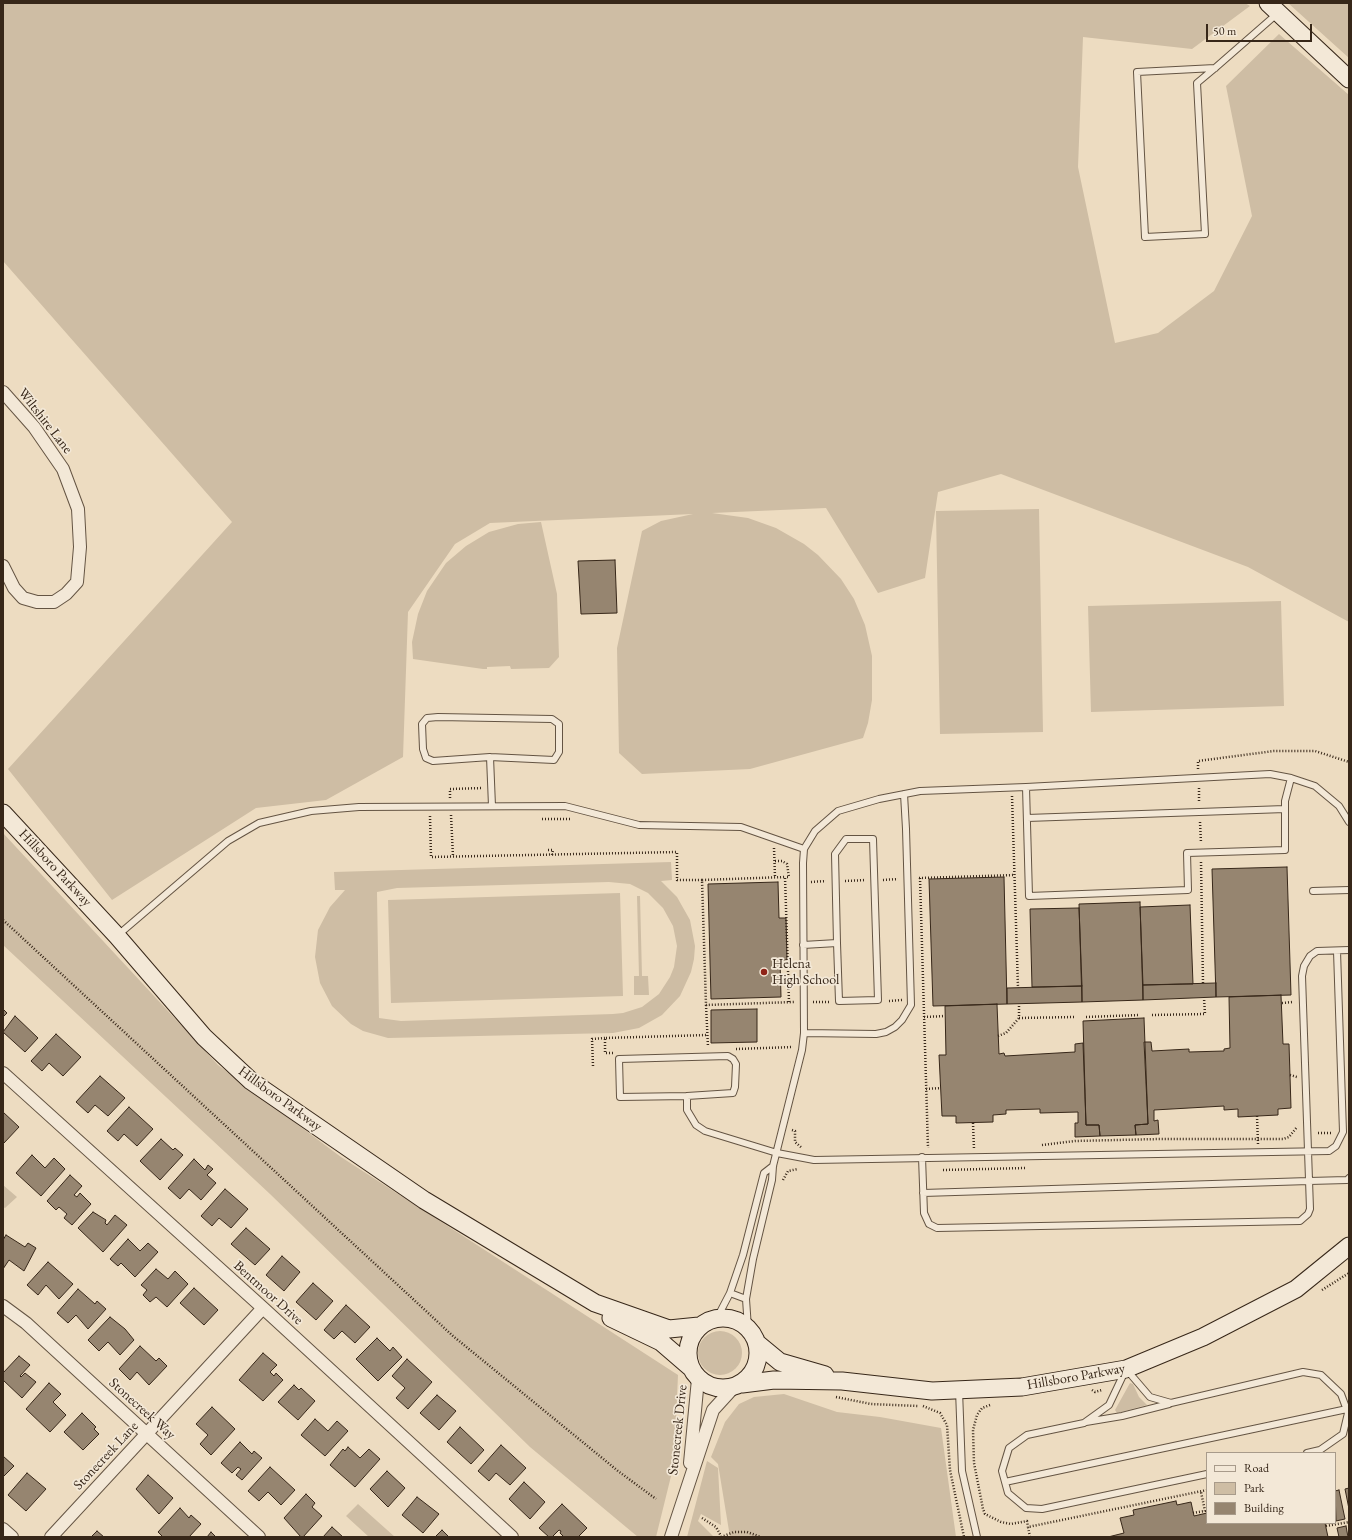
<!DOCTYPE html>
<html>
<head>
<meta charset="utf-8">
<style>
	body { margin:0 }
	#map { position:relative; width:1352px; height:1540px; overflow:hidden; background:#eddcc1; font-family:"EB Garamond",serif }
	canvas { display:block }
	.frame { position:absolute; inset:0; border:4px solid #372719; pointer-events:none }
	.legend { position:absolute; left:1206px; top:1452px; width:130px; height:72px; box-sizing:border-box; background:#f3e8d7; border:1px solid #a89b8b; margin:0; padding:5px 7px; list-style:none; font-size:12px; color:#372719 }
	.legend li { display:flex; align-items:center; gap:8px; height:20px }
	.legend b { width:20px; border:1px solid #a89b8b }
	.scale { position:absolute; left:1206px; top:24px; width:106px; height:18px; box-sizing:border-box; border:2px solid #372719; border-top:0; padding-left:5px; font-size:12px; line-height:14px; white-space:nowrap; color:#372719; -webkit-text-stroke:3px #f3e8d7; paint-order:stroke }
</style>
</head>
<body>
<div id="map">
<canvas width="1352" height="1540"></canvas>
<div class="frame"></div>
<ul class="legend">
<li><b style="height:5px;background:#f3e8d7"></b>Road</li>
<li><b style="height:11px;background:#cebda4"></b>Park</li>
<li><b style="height:11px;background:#968570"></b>Building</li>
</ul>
<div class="scale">50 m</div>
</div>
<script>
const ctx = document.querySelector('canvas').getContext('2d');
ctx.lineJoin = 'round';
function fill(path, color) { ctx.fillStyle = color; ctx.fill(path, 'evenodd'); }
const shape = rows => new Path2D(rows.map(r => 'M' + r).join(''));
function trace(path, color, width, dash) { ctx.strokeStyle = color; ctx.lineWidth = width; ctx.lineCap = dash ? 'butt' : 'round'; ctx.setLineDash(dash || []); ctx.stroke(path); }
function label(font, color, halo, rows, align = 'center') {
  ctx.font = font + ' "EB Garamond",serif'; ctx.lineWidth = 3.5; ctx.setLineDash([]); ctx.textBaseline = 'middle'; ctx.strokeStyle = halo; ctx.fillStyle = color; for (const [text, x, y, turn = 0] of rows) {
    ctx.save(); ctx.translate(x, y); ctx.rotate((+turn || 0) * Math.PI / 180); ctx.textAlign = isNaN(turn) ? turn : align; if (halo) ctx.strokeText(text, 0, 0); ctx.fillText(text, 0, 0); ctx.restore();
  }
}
fill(shape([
	[3,3,1245,3,1250,6,1192,49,1083,37,1078,167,1115,343,1158,333,1214,291,1252,216,1226,86,1279,34,1349,95,1349,622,1248,567,1001,474,938,492,925,578,878,593,826,508,712,513,748,518,776,528,804,544,818,555,841,579,854,599,865,625,872,656,872,700,868,723,863,738,750,769,642,774,619,753,617,648,642,531,661,521,693,514,490,523,455,544,408,612,403,757,326,800,256,808,112,900,8,769,232,522,3,261],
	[1288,3,1349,3,1349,58],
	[1039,509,1043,732,940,734,936,511],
	[541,522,557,594,559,657,549,668,511,669,510,666,487,667,487,669,483,669,413,659,412,642,418,614,427,591,446,563,466,546,489,532,518,524],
	[1281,601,1284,706,1091,712,1088,606],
	[3,833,218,1065,341,1157,678,1375,674,1464,656,1537,638,1537,530,1447,270,1194,3,945],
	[671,862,672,880,661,881,677,897,690,920,695,946,694,959,691,972,680,996,662,1015,639,1028,613,1033,388,1038,363,1031,351,1024,332,1006,320,983,315,957,318,930,330,907,345,890,335,890,334,872],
	[609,882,630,884,648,893,663,908,673,926,677,946,674,967,670,977,659,994,642,1007,623,1013,613,1014,401,1021,379,1018,377,892,397,888],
	[620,893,623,996,391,1003,388,900],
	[637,896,640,896,642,976,648,976,649,995,634,995,634,976,639,976],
	[3,1185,17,1197,5,1208,3,1207],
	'698 1353a22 22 0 1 1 44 0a22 22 0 1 1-44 0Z',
	[1130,1383,1133,1384,1139,1397,1147,1405,1117,1413,1115,1410],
	[784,1394,837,1412,880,1417,941,1428,956,1537,730,1537,718,1464,711,1457,725,1422,739,1404,754,1397],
	[707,1461,718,1468,721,1525,701,1514,698,1521,714,1537,687,1537],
	[358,1504,395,1537,369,1537,346,1516]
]), '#cebda4');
const building = shape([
	[615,560,617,613,581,614,578,561,615,560],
	[1287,867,1291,995,1216,997,1212,869,1287,867],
	[1004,877,1007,1004,933,1006,929,879,1004,877],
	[778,882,779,918,786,918,787,960,780,960,781,997,711,999,708,884,778,882],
	[1140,902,1143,1000,1082,1002,1079,904,1140,902],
	[1190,905,1193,984,1143,985,1140,907,1190,905],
	[1079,908,1082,986,1032,987,1030,909,1079,908],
	[1216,983,1216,997,1143,1000,1143,985,1216,983],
	[1082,986,1082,1002,1007,1004,1007,988,1082,986],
	[1281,995,1283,1044,1289,1044,1291,1108,1278,1109,1278,1115,1238,1117,1238,1109,1224,1110,1224,1106,1154,1110,1154,1121,1158,1120,1159,1134,1136,1135,1135,1125,1148,1124,1144,1042,1151,1042,1152,1051,1189,1049,1189,1052,1224,1051,1224,1049,1230,1048,1229,997,1281,995],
	[997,1004,999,1054,1004,1053,1005,1056,1075,1052,1075,1044,1083,1043,1086,1125,1099,1125,1100,1136,1075,1137,1075,1123,1078,1123,1078,1112,1040,1113,1040,1109,1006,1110,1006,1114,993,1115,993,1122,956,1123,956,1116,942,1116,939,1055,946,1055,945,1006,997,1004],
	[3,1009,7,1013,3,1017,3,1009],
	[757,1009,757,1042,711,1043,711,1010,757,1009],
	[15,1016,38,1038,25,1052,3,1032,15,1016],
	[1144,1018,1148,1124,1135,1125,1136,1135,1100,1136,1099,1125,1086,1125,1083,1021,1144,1018],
	[56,1034,81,1057,63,1076,49,1063,42,1071,31,1061,56,1034],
	[100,1076,125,1098,108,1116,95,1105,88,1113,76,1102,100,1076],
	[129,1107,153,1129,137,1146,124,1134,118,1141,107,1131,129,1107],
	[3,1112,19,1127,4,1143,3,1142,3,1112],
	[161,1139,173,1150,175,1148,183,1155,160,1180,140,1161,161,1139],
	[32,1155,45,1168,54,1158,65,1169,41,1196,16,1173,32,1155],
	[194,1159,205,1170,208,1165,213,1169,207,1175,216,1183,201,1200,189,1189,180,1199,168,1188,194,1159],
	[70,1175,82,1186,74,1195,77,1197,80,1193,91,1204,72,1225,64,1218,67,1214,59,1207,56,1210,47,1201,70,1175],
	[225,1189,248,1209,231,1228,219,1218,212,1226,201,1216,225,1189],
	[93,1212,106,1220,105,1223,107,1225,115,1215,127,1225,103,1252,78,1228,93,1212],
	[246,1228,270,1249,255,1265,231,1244,246,1228],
	[6,1235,25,1247,28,1243,36,1248,24,1271,9,1260,3,1269,3,1240,6,1235],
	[128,1239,140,1251,148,1243,158,1252,135,1277,121,1263,118,1266,110,1259,128,1239],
	[282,1256,300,1272,284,1291,266,1275,282,1256],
	[48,1262,73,1284,59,1299,46,1285,38,1295,27,1285,48,1262],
	[156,1269,168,1279,175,1271,188,1284,167,1307,156,1297,150,1302,143,1295,147,1290,141,1285,156,1269],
	[313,1283,333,1301,316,1320,296,1302,313,1283],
	[194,1288,218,1310,204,1325,180,1303,194,1288],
	[78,1289,95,1304,97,1301,106,1309,88,1329,76,1315,68,1323,57,1313,78,1289],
	[346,1305,370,1327,355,1343,342,1331,334,1339,324,1330,346,1305],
	[110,1317,125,1329,134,1340,120,1355,108,1342,99,1351,88,1340,110,1317],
	[377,1338,390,1351,393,1347,402,1357,378,1381,356,1359,377,1338],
	[140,1346,156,1361,159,1358,167,1366,149,1385,137,1372,130,1380,119,1369,140,1346],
	[263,1353,277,1365,270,1372,274,1376,276,1373,283,1380,263,1401,239,1380,263,1353],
	[19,1356,30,1365,20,1376,21,1377,25,1373,36,1382,22,1398,3,1380,3,1373,19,1356],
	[407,1359,432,1382,408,1409,396,1398,405,1388,392,1376,407,1359],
	[49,1383,61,1394,53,1402,66,1415,50,1432,26,1409,49,1383],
	[294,1385,299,1390,301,1388,315,1401,298,1420,278,1402,294,1385],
	[437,1395,456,1411,439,1430,420,1413,437,1395],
	[212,1407,235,1429,211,1455,200,1444,208,1435,196,1424,212,1407],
	[82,1413,96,1427,94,1429,99,1434,83,1450,64,1432,82,1413],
	[315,1419,328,1431,337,1421,348,1431,325,1456,301,1435,315,1419],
	[460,1427,484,1450,471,1464,447,1442,460,1427],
	[240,1442,252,1454,254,1451,262,1458,242,1480,236,1475,241,1469,238,1467,232,1473,221,1463,240,1442],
	[501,1445,526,1468,510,1485,496,1473,489,1481,478,1471,501,1445],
	[348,1447,360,1458,369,1449,380,1459,355,1487,330,1465,343,1449,345,1451,348,1447],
	[3,1456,14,1466,3,1477,3,1456],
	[270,1467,295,1490,281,1505,268,1492,259,1501,248,1491,270,1467],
	[387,1471,405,1488,388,1507,370,1489,387,1471],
	[27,1473,46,1489,26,1511,8,1495,27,1473],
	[148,1475,173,1498,159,1514,136,1489,148,1475],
	[524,1482,545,1502,530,1519,509,1499,524,1482],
	[1349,1488,1349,1509,1345,1489,1349,1488],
	[1339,1490,1345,1519,1336,1521,1335,1491,1339,1490],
	[306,1494,315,1503,312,1507,322,1516,303,1537,301,1537,284,1518,306,1494],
	[417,1497,439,1514,423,1533,402,1515,417,1497],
	[1176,1501,1177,1505,1191,1502,1194,1516,1207,1513,1207,1523,1325,1523,1328,1537,1108,1537,1124,1533,1120,1518,1134,1515,1133,1510,1176,1501],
	[562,1504,587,1528,578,1537,564,1537,560,1533,561,1531,559,1530,552,1537,549,1537,539,1528,562,1504],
	[180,1508,189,1518,191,1515,201,1524,189,1537,163,1537,158,1532,180,1508],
	[1346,1526,1348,1537,1339,1537,1337,1528,1346,1526],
	[332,1527,343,1537,323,1537,332,1527],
	[442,1530,449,1537,435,1537,442,1530],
	[97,1531,104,1537,91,1537,97,1531],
	[211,1532,216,1537,207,1537,211,1532]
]);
fill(building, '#968570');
trace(building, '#372719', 1);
const lane = shape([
	[1215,68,1137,72,1145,237,1205,234,1197,83,1215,68,1278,13],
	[490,757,554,760,559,752,559,724,552,719,438,717,427,718,422,724,423,749,426,758,433,761,490,757,492,806],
	[1026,787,1029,896,1188,890,1187,853,1285,850,1285,801,1291,778],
	[1027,818,1285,809],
	[1313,891,1349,890],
	[118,935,228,841,259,823,311,811,359,807,565,806,639,825,741,827,804,849],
	[803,945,837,943,839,1001,878,1000,873,839,846,839,835,854,837,943],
	[804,1033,876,1034,886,1032,895,1027,902,1020,911,1005,906,829,904,794],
	[687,1096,620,1097,619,1059,728,1056,733,1059,736,1064,735,1087,733,1093,687,1096,687,1110,696,1125,705,1131,777,1153,814,1160,1329,1151,1336,1146,1343,1132,1337,951],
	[922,1157,924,1213,929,1224,937,1228,1300,1221,1308,1214,1310,1209,1302,976,1304,966,1310,956,1317,951,1349,950],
	[923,1193,1309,1181,1347,1180,1349,1178],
	[730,1293,746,1299],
	[717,1318,730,1293,743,1255,764,1173,773,1166],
	[748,1328,746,1299,753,1259,772,1180,773,1166,802,1050,804,1033,803,863,804,849,815,831,838,811,879,799,920,791,1026,787,1270,774,1291,778,1315,786,1339,806,1349,822],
	[959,1390,962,1471,977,1537],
	[1086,1422,1122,1416,1169,1404],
	[1207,1474,1042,1509,1026,1508,1008,1493,1002,1471,1009,1448,1027,1435,1084,1423,1109,1405,1126,1369,1150,1397,1171,1403,1303,1372,1321,1375,1341,1394,1348,1413,1343,1434,1320,1450,1307,1453],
	[1005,1482,1347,1409]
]);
const street = shape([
	[3,392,34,427,63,469,78,509,80,547,77,582,66,594,54,602,37,602,23,598,14,588,3,566],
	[3,1073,263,1308,512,1537],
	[3,1306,26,1323,259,1537],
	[690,1463,698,1379],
	[3,1529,12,1537],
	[51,1537,263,1308],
	[671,1537,713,1410,734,1387]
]);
const secondary = shape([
	[1268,3,1349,79],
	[3,813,117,936,204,1037,251,1081,424,1200,595,1303,669,1329,699,1326],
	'688 1353a35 35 0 1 1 70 0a35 35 0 1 1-70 0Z',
	[611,1318,661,1342,690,1367],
	[757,1343,780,1362,825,1375],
	[742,1384,774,1380,842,1381,932,1391,1022,1387,1126,1369,1203,1337,1296,1289,1349,1246]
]);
trace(lane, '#645443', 8);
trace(street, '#645443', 14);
trace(secondary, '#372719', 19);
trace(shape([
	[1198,769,1198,761,1274,751,1315,751,1349,762],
	[1199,788,1199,803],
	[1012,796,1018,988],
	[450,798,450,789,483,788],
	[451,815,453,857],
	[430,816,431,857,677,852,677,880,702,880],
	[542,819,572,819],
	[1200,822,1201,843],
	[774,848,775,877],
	[548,850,553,850,552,855],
	[775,861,782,861,787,864,789,877,785,877],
	[1201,862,1203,983],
	[919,878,1015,875],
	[920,878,928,1148],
	[883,880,898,879],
	[845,881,866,880],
	[811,882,826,881],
	[3,920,453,1336,618,1471,656,1499],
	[889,1001,902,1000],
	[789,1002,785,877,702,880,706,1005,794,1002],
	[813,1002,830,1002],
	[1282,1003,1293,1002],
	[706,1005,708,1047],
	[1019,1006,1019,1018,1074,1017],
	[1152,1015,1205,1014,1204,998],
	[924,1017,945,1016],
	[1086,1017,1139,1015],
	[998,1036,1006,1033,1019,1018],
	[736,1049,793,1047],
	[613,1053,605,1053,605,1038,707,1035],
	[593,1066,592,1039,605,1038],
	[1290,1075,1297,1077],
	[926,1089,941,1088],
	[1257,1116,1258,1144],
	[973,1123,974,1149],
	[792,1130,795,1131,795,1142,802,1148],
	[1318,1133,1332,1133],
	[1042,1145,1075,1141,1159,1139,1283,1139,1289,1137,1297,1127],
	[943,1170,1025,1168],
	[783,1180,788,1171,798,1169],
	[1322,1290,1349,1273],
	[1092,1390,1095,1392,1102,1390],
	[836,1397,871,1404,918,1406],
	[990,1405,982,1408,977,1415,973,1430,974,1463,983,1509,985,1514,1001,1522,1011,1524,1027,1521,1028,1527],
	[923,1406,940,1413,947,1425,950,1470,964,1537],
	[1193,1513,1205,1511,1201,1492],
	[702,1518,716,1527,721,1536],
	[1326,1526,1349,1522],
	[721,1537,734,1532,747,1532,761,1537],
	[1030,1537,1028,1527,1207,1490]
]), '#372719', 2.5, [1, 2]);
trace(lane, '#f3e8d7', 6);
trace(street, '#f3e8d7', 12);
trace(secondary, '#f3e8d7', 17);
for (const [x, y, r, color] of [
	[764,972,4,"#8f2418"]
]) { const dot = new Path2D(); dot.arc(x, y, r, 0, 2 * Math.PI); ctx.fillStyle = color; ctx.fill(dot); trace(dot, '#f3e8d7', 1.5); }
label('14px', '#372719', '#f3e8d7', [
	["Wiltshire Lane",45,421,52],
	["Hillsboro Parkway",55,868,47],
	["Hillsboro Parkway",280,1099,36],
	["Bentmoor Drive",268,1293,42],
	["Hillsboro Parkway",1076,1377,-10],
	["Stonecreek Way",142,1409,42],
	["Stonecreek Drive",678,1430,-84],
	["Stonecreek Lane",106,1456,-47]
]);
label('14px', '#372719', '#f3e8d7', [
	["Helena",772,964],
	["High School",772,980]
], 'left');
</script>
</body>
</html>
